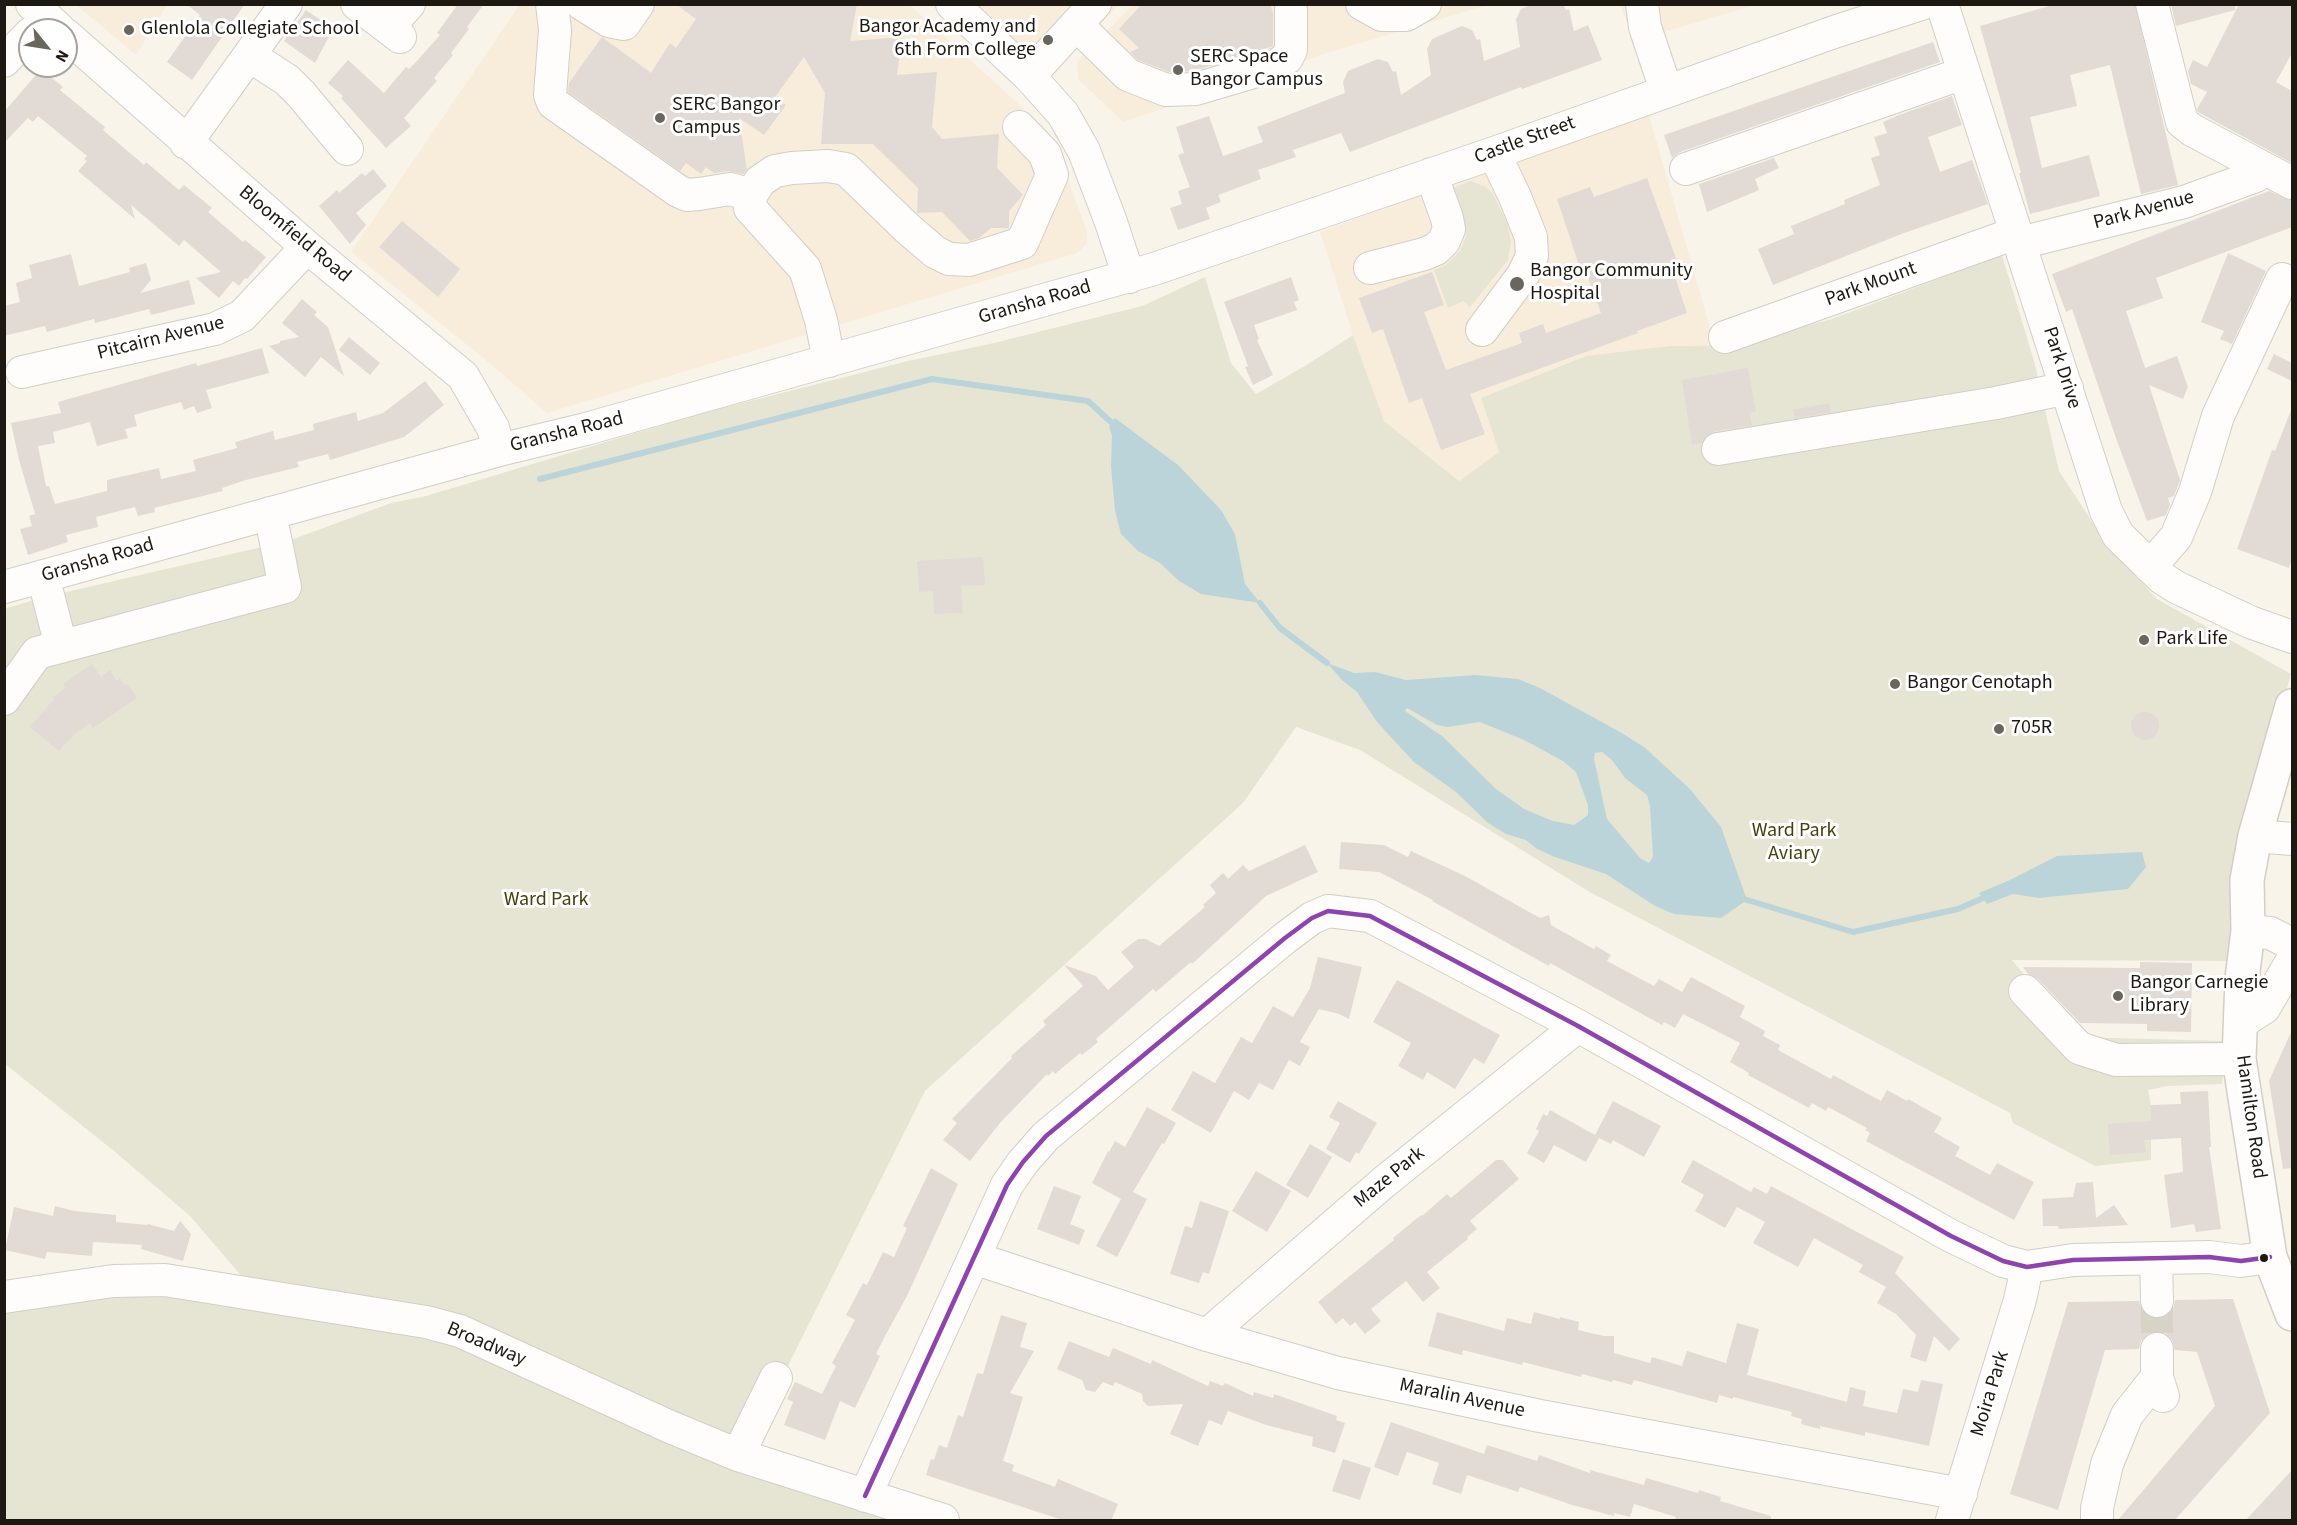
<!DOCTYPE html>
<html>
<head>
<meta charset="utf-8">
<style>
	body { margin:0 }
	#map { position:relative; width:2297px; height:1525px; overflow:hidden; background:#f9f4ea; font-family:"Source Sans 3",sans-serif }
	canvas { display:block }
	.frame { position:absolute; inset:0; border:6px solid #1d1811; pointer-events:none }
	.north { position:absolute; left:18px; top:18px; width:60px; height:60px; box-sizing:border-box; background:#fff; border:2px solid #a5a3a0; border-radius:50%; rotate:120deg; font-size:16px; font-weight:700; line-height:24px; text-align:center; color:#1d1811 }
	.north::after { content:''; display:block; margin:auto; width:21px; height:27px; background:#6a655d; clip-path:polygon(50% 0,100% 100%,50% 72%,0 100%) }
</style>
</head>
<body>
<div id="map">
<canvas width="2297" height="1525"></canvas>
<div class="frame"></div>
<div class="north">N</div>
</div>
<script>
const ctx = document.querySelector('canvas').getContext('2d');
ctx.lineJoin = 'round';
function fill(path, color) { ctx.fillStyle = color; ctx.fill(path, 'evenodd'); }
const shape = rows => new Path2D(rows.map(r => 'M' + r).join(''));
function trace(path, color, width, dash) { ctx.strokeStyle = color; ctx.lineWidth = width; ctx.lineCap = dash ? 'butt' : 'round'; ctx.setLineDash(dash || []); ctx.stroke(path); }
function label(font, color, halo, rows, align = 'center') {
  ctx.font = font + ' "Source Sans 3",sans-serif'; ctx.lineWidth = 6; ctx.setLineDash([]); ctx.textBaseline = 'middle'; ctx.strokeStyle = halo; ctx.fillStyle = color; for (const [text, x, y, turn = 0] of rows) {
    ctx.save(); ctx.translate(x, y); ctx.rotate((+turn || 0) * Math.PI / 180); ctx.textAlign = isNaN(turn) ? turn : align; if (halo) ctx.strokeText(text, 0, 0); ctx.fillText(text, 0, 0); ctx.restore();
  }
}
fill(shape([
	[520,4,910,5,1047,130,1054,142,1087,231,1087,244,1077,253,547,413,481,356,351,252],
	[76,5,167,5,136,55],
	[974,5,1119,5,1049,75],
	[1133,5,1488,5,1327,53,1123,122,1078,79,1077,61],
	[1620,5,1755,5,1634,41],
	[1648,112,1715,345,1670,346,1482,399,1499,452,1459,481,1384,421,1353,335,1320,232]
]), '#f8edda');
fill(shape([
	[1471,181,1486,187,1493,194,1507,223,1511,241,1508,260,1470,307,1463,301,1448,308,1434,270,1446,265,1460,251,1466,237,1464,219,1453,205,1452,188],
	[2002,255,2034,361,2059,471,2108,546,2157,599,2291,674,2238,860,2228,961,2012,960,2076,1037,2225,1041,2222,1084,2168,1086,2148,1090,2151,1105,2151,1160,2095,1166,2013,1123,2010,1113,1588,891,1360,750,1296,727,1243,803,925,1091,748,1446,608,1387,244,1279,190,1216,114,1151,5,1064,4,609,40,598,288,541,391,503,426,496,699,414,908,361,994,343,1142,306,1205,277,1231,363,1256,394,1305,366,1353,335,1384,421,1459,481,1499,452,1481,398,1586,356,1670,346,1735,345,1832,319],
	[174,1293,438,1337,910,1520,5,1520,5,1307]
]), '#e6e5d3');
fill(shape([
	[1115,418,1178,465,1221,510,1235,534,1245,584,1260,603,1201,594,1179,581,1160,563,1138,551,1121,534,1115,511,1111,466,1112,435,1109,427],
	[1327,663,1354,673,1375,672,1406,680,1475,675,1518,679,1540,688,1620,732,1644,747,1690,789,1721,827,1747,900,1721,918,1674,914,1655,906,1606,874,1555,857,1537,849,1526,840,1506,834,1488,823,1456,792,1414,762,1377,722,1357,692,1342,680],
	[1407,708,1437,725,1447,727,1480,722,1524,740,1563,761,1576,772,1588,805,1588,815,1574,825,1553,821,1524,809,1496,789,1442,736,1405,711],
	[1602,752,1612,760,1625,778,1647,795,1650,806,1653,857,1649,863,1640,858,1607,819,1594,759,1595,753],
	[2142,852,2146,867,2128,889,2039,898,2013,894,1987,904,1979,893,2010,880,2057,856]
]), '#bbd4da');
trace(shape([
	[540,479,932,379,1088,401,1112,423],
	[1260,603,1280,628,1327,663],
	[1747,900,1853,932,1958,909,1983,898]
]), '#bbd4da', 6);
fill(shape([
	[186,4,245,4,192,80,167,62,200,15],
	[458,4,484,4,467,27,469,29,451,53,453,55,434,78,437,81,404,118,411,126,386,148,341,98,343,96,328,83,348,60,384,93,406,67,409,69,416,62,440,35,437,33],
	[676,4,857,4,850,41,902,37,897,75,937,72,932,127,942,139,999,134,997,168,1023,195,1009,211,1009,228,991,228,979,238,970,241,942,212,917,213,918,188,873,144,821,144,825,93,804,57,775,97,786,105,764,135,739,118,747,170,743,174,728,171,714,173,706,167,701,174,686,163,680,171,568,92,569,83,602,37,651,73,670,43,676,48,696,19],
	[1142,4,1270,4,1273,13,1273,46,1193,71,1169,72,1138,60,1130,52,1139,48,1119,29],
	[1532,4,1563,4,1566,10,1569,9,1574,31,1588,25,1602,60,1522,89,1521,87,1350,152,1341,133,1293,150,1296,157,1258,170,1261,179,1218,195,1221,202,1206,208,1210,219,1178,230,1170,208,1182,204,1178,191,1190,187,1178,155,1184,153,1176,127,1209,116,1223,156,1263,142,1257,127,1345,93,1343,82,1348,71,1378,59,1388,62,1393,72,1396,71,1401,95,1431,75,1427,49,1432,39,1462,26,1472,30,1477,40,1480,39,1484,61,1520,47,1516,19,1521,9],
	[2056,4,2135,4,2178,185,2141,194,2110,65,2070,75,2077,106,2030,117,2042,168,2089,155,2100,196,2030,214,2019,173,2021,173,1980,26],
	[2171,4,2235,4,2235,10,2176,26],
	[2239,4,2292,4,2292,53,2276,82,2292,91,2292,163,2198,112,2197,109,2207,92,2191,84,2188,71,2193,60,2207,67],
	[306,10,333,29,315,63,284,41],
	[1933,42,1940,62,1680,152,1672,158,1664,135],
	[41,69,63,87,60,90,105,127,103,130,144,165,146,162,179,190,184,185,212,208,208,212,243,242,245,240,266,257,247,279,245,278,239,286,233,281,219,298,196,278,221,272,184,240,179,246,131,205,135,219,78,171,87,161,84,159,87,156,38,116,33,122,28,118,4,143,4,112],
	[1952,96,1962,125,1928,137,1940,172,1972,160,1988,204,1904,233,1773,285,1758,249,1794,234,1791,226,1845,204,1844,200,1880,185,1871,158,1880,155,1874,137,1887,133,1883,122,1899,115],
	[1774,158,1779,168,1755,179,1759,190,1707,212,1699,184],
	[373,169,387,186,356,213,366,225,350,244,319,206,337,190,339,193,362,173,365,176],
	[1647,178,1682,275,1675,277,1687,313,1637,331,1638,333,1470,394,1485,434,1441,450,1422,398,1409,403,1383,329,1372,333,1359,298,1432,272,1444,305,1424,312,1446,370,1522,343,1519,333,1543,324,1546,333,1601,313,1585,269,1581,271,1557,199,1590,187,1594,197],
	[2269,191,2292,201,2292,227,2156,278,2163,298,2126,311,2145,368,2177,356,2188,387,2183,399,2149,385,2180,480,2174,496,2168,498,2170,505,2166,515,2147,521,2117,441,2072,309,2066,312,2052,274],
	[402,221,460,269,438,297,379,247],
	[2228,253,2266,271,2232,344,2220,339,2224,331,2201,322],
	[71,254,79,286,130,272,129,268,146,263,151,280,140,293,189,280,195,304,151,315,149,309,95,323,94,319,47,332,45,326,4,336,4,306,20,302,16,283,32,278,29,265],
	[1291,277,1299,300,1294,302,1297,310,1254,325,1259,339,1257,340,1273,375,1253,385,1245,367,1248,366,1224,302],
	[302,299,317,312,314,315,328,327,344,376,321,357,305,377,269,346,280,343,280,341,299,337,282,323],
	[349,337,380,363,370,375,339,350],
	[262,348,269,373,206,390,212,408,197,413,194,406,184,410,181,402,134,415,137,426,125,429,128,438,97,446,90,422,53,432,55,443,38,446,46,486,49,486,55,504,107,491,107,480,159,468,161,479,196,471,193,460,237,448,235,442,273,431,275,440,314,430,313,424,356,412,358,421,383,413,425,381,444,405,404,437,330,460,328,454,297,462,299,467,246,480,222,488,223,491,154,508,155,512,138,516,135,507,96,517,98,527,66,535,68,542,28,555,20,529,32,526,29,516,35,514,19,460,11,423,61,413,58,402,196,363,197,366],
	[2274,354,2292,363,2292,381,2267,369],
	[1748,368,1756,412,1750,413,1752,425,1714,431,1706,436,1701,443,1692,445,1682,380],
	[1829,403,1831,412,1795,418,1793,410],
	[2291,410,2292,411,2292,558,2289,568,2237,549,2272,450,2275,451],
	[983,557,985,585,961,586,963,613,934,614,933,591,919,592,917,561],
	[92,664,101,677,110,670,117,681,120,678,125,685,127,684,137,698,93,728,90,723,74,734,59,751,30,727,54,699,53,697,66,688,63,684],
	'2131 726a14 14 0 1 1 28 0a14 14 0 1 1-28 0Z',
	[1341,842,1384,845,1408,857,1411,851,1465,876,1540,918,1549,915,1551,925,1590,947,1594,949,1596,946,1611,955,1607,961,1654,986,1659,979,1682,992,1691,977,1745,1006,1740,1017,1765,1031,1763,1036,1780,1045,1778,1050,1831,1079,1833,1075,1881,1101,1887,1090,1907,1101,1908,1099,1942,1118,1934,1132,1960,1147,1955,1156,1990,1175,1997,1163,2034,1182,2014,1220,1866,1141,1870,1133,1865,1130,1867,1128,1828,1107,1826,1111,1812,1103,1809,1108,1748,1075,1749,1073,1730,1062,1740,1043,1683,1014,1675,1028,1664,1022,1662,1025,1550,963,1549,966,1509,944,1432,901,1433,900,1379,872,1339,869],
	[1305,845,1318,872,1266,896,1192,964,1191,962,1156,992,1153,989,1096,1039,1098,1042,1082,1055,1080,1053,1055,1074,1053,1071,1048,1076,1047,1074,1000,1123,970,1161,943,1140,957,1123,952,1119,1012,1058,1011,1056,1046,1025,1043,1021,1083,986,1064,965,1096,976,1108,990,1134,967,1121,952,1138,939,1146,939,1159,946,1205,907,1203,905,1216,893,1210,885,1223,873,1228,879,1243,865,1249,871],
	[1318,957,1362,967,1349,1019,1339,1014,1319,1009,1300,1042,1310,1047,1300,1066,1289,1060,1273,1090,1259,1083,1249,1100,1234,1091,1211,1133,1171,1110,1193,1071,1215,1083,1241,1037,1252,1043,1273,1006,1293,1017,1310,988],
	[2140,962,2192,963,2191,1032,2147,1031,2147,1024,2080,1023,2038,979,2028,974,2023,967,2140,968],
	[1397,980,1500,1035,1484,1064,1474,1058,1455,1089,1427,1072,1423,1080,1398,1066,1411,1043,1373,1022],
	[2292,1030,2292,1168,2283,1169,2269,1081],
	[2208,1091,2211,1147,2209,1147,2221,1229,2196,1232,2194,1224,2171,1228,2164,1175,2183,1172,2181,1138,2144,1140,2146,1152,2110,1155,2108,1124,2151,1121,2151,1105,2181,1104,2180,1092],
	[1338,1101,1377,1123,1359,1154,1356,1152,1350,1163,1326,1149,1340,1123,1329,1117],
	[1613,1101,1661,1126,1644,1157,1613,1140,1611,1144,1599,1138,1586,1162,1554,1145,1544,1163,1527,1153,1539,1131,1536,1129,1543,1114,1547,1116,1550,1110,1595,1135],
	[1147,1107,1176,1123,1164,1144,1162,1143,1133,1192,1147,1199,1117,1257,1096,1246,1121,1199,1092,1183,1108,1151,1109,1152,1115,1141,1125,1147],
	[1310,1144,1332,1157,1308,1198,1286,1185],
	[1496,1160,1503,1160,1519,1179,1470,1221,1477,1229,1467,1237,1468,1239,1427,1272,1440,1288,1423,1302,1406,1281,1371,1309,1381,1321,1365,1334,1355,1322,1350,1326,1343,1318,1336,1324,1318,1302,1394,1240,1393,1238,1421,1215,1422,1216,1447,1194,1451,1198],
	[1693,1160,1751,1192,1754,1187,1767,1194,1771,1186,1904,1257,1895,1273,1960,1339,1949,1351,1934,1336,1926,1362,1910,1357,1916,1335,1896,1314,1877,1303,1886,1287,1859,1272,1863,1265,1814,1238,1798,1267,1753,1243,1765,1222,1737,1207,1725,1228,1695,1211,1704,1195,1681,1182],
	[931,1168,958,1184,907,1296,885,1336,876,1354,880,1356,855,1408,840,1401,825,1440,784,1425,793,1402,787,1399,795,1382,822,1394,836,1366,832,1363,855,1320,846,1315,863,1283,867,1285,883,1252,894,1257,907,1228,903,1226],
	[1256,1171,1291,1191,1267,1232,1232,1211],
	[2093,1182,2096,1218,2114,1205,2128,1225,2059,1229,2058,1226,2043,1226,2042,1199,2073,1197,2076,1183],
	[1054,1186,1081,1196,1070,1224,1085,1230,1079,1245,1037,1229],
	[1200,1201,1229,1211,1209,1274,1203,1272,1199,1283,1170,1274,1185,1226,1192,1228],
	[55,1206,74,1211,116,1215,116,1222,147,1225,148,1224,174,1231,180,1221,191,1234,183,1261,141,1249,142,1245,93,1242,92,1256,47,1252,45,1259,5,1250,14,1207,53,1216],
	[2233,1299,2270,1413,2174,1521,2117,1521,2215,1406,2197,1352,2175,1350,2172,1340,2165,1333,2158,1331,2148,1334,2141,1341,2139,1349,2105,1350,2058,1510,2010,1494,2068,1302,2139,1301,2142,1311,2148,1316,2157,1319,2167,1316,2173,1309,2175,1300],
	[1437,1312,1504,1331,1507,1318,1531,1324,1534,1312,1560,1319,1560,1317,1579,1322,1578,1330,1604,1336,1614,1336,1614,1353,1650,1363,1652,1357,1682,1366,1687,1351,1726,1363,1737,1323,1759,1329,1747,1375,1847,1402,1850,1387,1866,1391,1863,1406,1897,1413,1903,1389,1918,1392,1921,1380,1943,1384,1929,1446,1865,1432,1865,1436,1820,1426,1820,1429,1801,1424,1802,1419,1791,1416,1792,1412,1733,1397,1733,1399,1719,1395,1717,1403,1634,1380,1632,1385,1613,1380,1612,1382,1582,1374,1581,1377,1523,1362,1522,1365,1463,1350,1462,1355,1428,1346],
	[1001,1315,1027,1323,1020,1347,1034,1351,1010,1393,1023,1397,1003,1461,1014,1465,1012,1471,1055,1487,1058,1479,1118,1504,1111,1521,1065,1521,926,1475,931,1459,934,1460,939,1445,947,1448,958,1415,963,1417,977,1373,983,1374],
	[1069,1341,1109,1357,1113,1348,1151,1364,1152,1360,1208,1386,1210,1381,1223,1386,1225,1383,1253,1396,1254,1392,1273,1398,1274,1394,1337,1416,1336,1420,1345,1423,1335,1453,1312,1446,1313,1437,1266,1425,1228,1411,1222,1425,1209,1420,1198,1446,1170,1434,1183,1404,1148,1406,1143,1401,1142,1394,1115,1382,1113,1386,1103,1382,1095,1392,1086,1390,1082,1380,1057,1369],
	[1391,1422,1484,1454,1487,1445,1537,1461,1539,1455,1590,1473,1590,1470,1644,1485,1646,1478,1698,1493,1699,1490,1721,1497,1720,1501,1771,1516,1771,1521,1675,1521,1676,1517,1634,1504,1630,1517,1614,1513,1614,1516,1569,1504,1520,1487,1518,1492,1467,1475,1461,1494,1432,1484,1439,1463,1407,1452,1398,1476,1374,1467],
	[1343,1459,1371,1468,1360,1500,1332,1491],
	[2292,1470,2292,1521,2245,1521]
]), '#e2dad5');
trace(shape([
	[2157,1301,2157,1349]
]), '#d8d3c9', 32, [32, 16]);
const minor = shape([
	[32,4,60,30],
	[357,4,400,37],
	[552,4,555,30,550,95,553,103,678,191,687,195,699,194,730,189,751,195],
	[582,4,609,21,624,24,638,4],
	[952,4,1029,76,1063,114,1084,151,1111,222,1129,277],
	[1362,4,1382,15,1406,15,1425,4],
	[1642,4,1645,27,1666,90],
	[1942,4,2106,511,2118,535,2162,578,2176,587,2250,622,2292,637],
	[2152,4,2182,122,2192,130,2292,183],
	[1077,25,1128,75,1166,90,1196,89,1277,65,1287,58,1291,50,1291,9],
	[389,26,409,4],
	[66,35,307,247,463,376,493,428,499,450],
	[250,56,287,80,301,94,347,149],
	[4,61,30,34],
	[1029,76,1095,4],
	[186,143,286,4],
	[1686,169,1964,73],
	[2020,243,2184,202,2256,176,2264,169],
	[1370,268,1424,254,1436,249,1444,241,1449,229,1447,218,1431,174],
	[1482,330,1523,275,1532,256,1531,237,1515,197,1494,153],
	[1725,337,2016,233],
	[829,361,821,320,805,269,750,208,751,195,760,181,775,171,792,168,828,166,846,169,907,228,935,252,949,259,969,260,1022,243,1052,175,1045,154,1019,127],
	[22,372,215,329,242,316,307,247],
	[1718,449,1996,403,2067,388],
	[2150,567,2176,537,2195,492,2218,416,2282,279],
	[43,576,61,646],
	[4,587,499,450,586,429,1154,269,1494,153,1837,31,1921,4],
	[4,699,37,653,285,587,270,513],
	[2255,836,2292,839],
	[2248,931,2270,933,2292,944],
	[2025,991,2079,1048,2116,1060,2239,1059],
	[2242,1022,2264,1008,2292,961],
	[974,1258,1207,1335,1338,1373,1540,1416,1961,1494],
	[2156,1258,2157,1301],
	[4,1297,113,1281,165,1280,426,1322,460,1331,668,1426,738,1455,943,1520],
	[1207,1335,1384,1182,1578,1026],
	[2157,1349,2157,1377,2163,1396],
	[738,1455,776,1378],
	[865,1496,1007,1185,1023,1162,1046,1136,1285,938,1312,918,1328,911,1370,916,1578,1026,1951,1236,2003,1261,2027,1267,2073,1260,2209,1257,2241,1261,2270,1257],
	[1952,1520,2020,1300,2027,1267],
	[2097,1520,2097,1508,2107,1464,2127,1415,2157,1377]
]);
const major = shape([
	[2292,706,2255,836,2247,880,2248,931,2242,979,2239,1059,2270,1257,2292,1314]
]);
trace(minor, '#d3cec5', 34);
trace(major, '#d3cec5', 36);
trace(minor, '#fefdfc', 32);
trace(major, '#fefdfc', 33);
trace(shape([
	[865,1496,1007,1185,1023,1162,1046,1136,1285,938,1312,918,1328,911,1370,916,1578,1026,1951,1236,2003,1261,2027,1267,2073,1260,2209,1257,2241,1261,2270,1257]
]), '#8e44ad', 4.5);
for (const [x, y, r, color] of [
	[129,30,6,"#6a655d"],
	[1048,40,6,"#6a655d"],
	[1178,70,6,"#6a655d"],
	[660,118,6,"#6a655d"],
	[1517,284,8,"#6a655d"],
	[2144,640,6,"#6a655d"],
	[1895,684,6,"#6a655d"],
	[1999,729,6,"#6a655d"],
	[2118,996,6,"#6a655d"],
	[2264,1258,5,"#1d1811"]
]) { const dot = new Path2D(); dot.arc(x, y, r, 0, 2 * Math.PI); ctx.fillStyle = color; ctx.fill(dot); trace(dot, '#fff', 2); }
label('20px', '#1d1811', '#fff', [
	["Bangor Academy and",1036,28,"right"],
	["6th Form College",1036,51,"right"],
	["Glenlola Collegiate School",141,30],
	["SERC Space",1190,58],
	["Bangor Campus",1190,81],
	["SERC Bangor",672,106],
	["Campus",672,129],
	["Bangor Community",1530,272],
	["Hospital",1530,295],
	["Park Life",2156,640],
	["Bangor Cenotaph",1907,684],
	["705R",2011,729],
	["Bangor Carnegie",2130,984],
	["Library",2130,1007]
], 'left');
label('20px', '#1d1811', '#fff', [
	["Castle Street",1525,141,-20],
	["Park Avenue",2144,211,-15],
	["Bloomfield Road",294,235,40],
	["Park Mount",1871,285,-20],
	["Gransha Road",1035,303,-16],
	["Pitcairn Avenue",161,339,-14],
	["Park Drive",2061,368,72],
	["Gransha Road",567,433,-14],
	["Gransha Road",98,561,-16],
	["Hamilton Road",2250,1117,82],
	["Maze Park",1390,1178,-39],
	["Broadway",486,1345,23],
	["Moira Park",1991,1394,-73],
	["Maralin Avenue",1462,1399,12]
]);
label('20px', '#42440d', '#fff', [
	["Ward Park",1794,832],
	["Aviary",1794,855],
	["Ward Park",546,901]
]);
</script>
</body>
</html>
